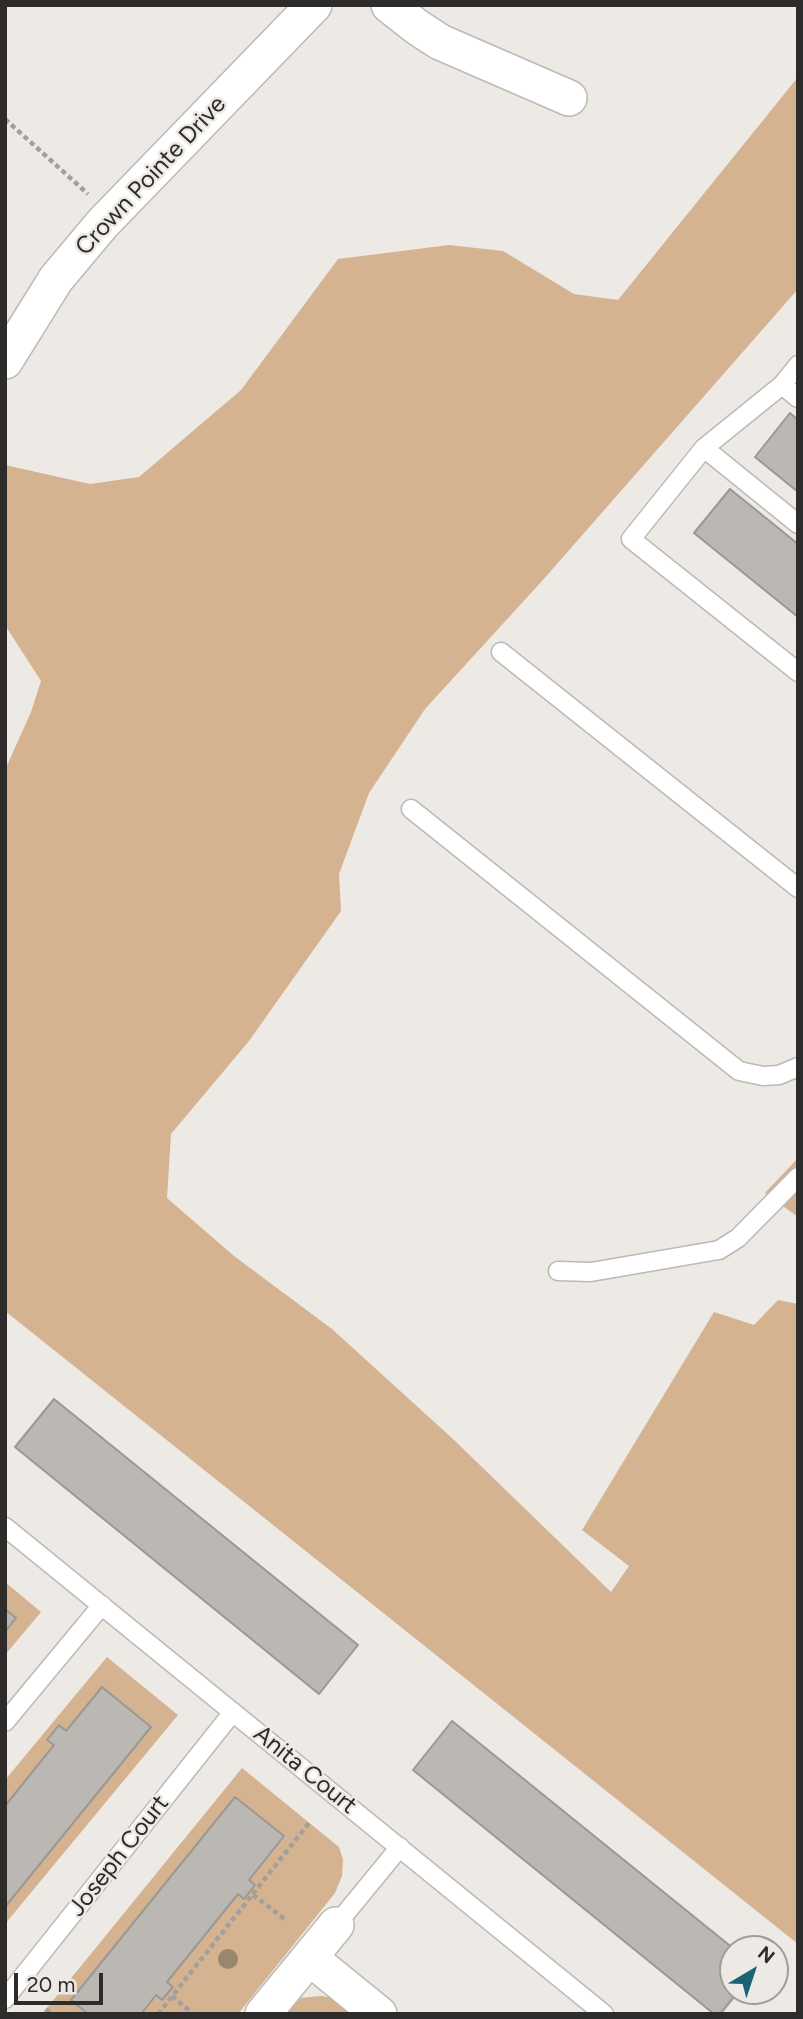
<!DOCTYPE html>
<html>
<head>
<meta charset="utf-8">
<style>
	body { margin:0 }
	#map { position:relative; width:803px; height:2019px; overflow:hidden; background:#ede9e5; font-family:Figtree,sans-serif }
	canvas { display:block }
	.frame { position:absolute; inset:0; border:7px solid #2d2c2a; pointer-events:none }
	.north { position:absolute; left:719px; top:1935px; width:70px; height:70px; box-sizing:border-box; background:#ede9e5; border:2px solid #a09d9a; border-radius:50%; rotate:39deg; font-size:19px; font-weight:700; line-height:28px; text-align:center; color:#2d2c2a }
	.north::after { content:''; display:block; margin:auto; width:24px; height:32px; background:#1d6274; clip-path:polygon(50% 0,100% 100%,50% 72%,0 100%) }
	.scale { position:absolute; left:14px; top:1973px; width:89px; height:32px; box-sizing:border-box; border:4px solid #2d2c2a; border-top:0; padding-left:9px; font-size:21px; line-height:24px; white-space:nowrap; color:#2d2c2a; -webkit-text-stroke:5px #ede9e5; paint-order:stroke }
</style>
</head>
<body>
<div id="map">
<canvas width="803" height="2019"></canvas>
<div class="frame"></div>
<div class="north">N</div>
<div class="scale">20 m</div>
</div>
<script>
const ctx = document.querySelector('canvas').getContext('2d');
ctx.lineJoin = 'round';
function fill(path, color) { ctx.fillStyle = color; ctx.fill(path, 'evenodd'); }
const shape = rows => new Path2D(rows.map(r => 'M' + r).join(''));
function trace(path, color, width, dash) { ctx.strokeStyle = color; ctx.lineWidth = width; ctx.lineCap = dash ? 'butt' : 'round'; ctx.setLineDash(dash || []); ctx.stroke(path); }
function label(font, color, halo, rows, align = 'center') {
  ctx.font = font + ' Figtree,sans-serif'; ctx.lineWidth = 5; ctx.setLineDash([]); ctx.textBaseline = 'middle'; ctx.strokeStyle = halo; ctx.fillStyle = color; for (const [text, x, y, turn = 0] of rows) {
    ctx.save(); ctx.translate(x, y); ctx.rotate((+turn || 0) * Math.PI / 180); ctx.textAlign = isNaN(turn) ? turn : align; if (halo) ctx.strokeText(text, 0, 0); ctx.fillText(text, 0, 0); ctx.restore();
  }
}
fill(shape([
	[798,77,798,289,542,581,425,709,369,793,339,874,341,911,249,1041,171,1134,167,1198,234,1256,332,1329,453,1439,611,1592,629,1566,582,1530,714,1312,754,1325,778,1300,798,1304,798,1944,5,1311,5,770,31,712,41,681,5,625,5,465,90,484,139,477,241,390,338,259,449,245,503,251,574,294,618,300],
	[798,1158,798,1217,765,1193],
	[5,1582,41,1612,5,1655],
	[107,1657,178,1715,5,1924,5,1780],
	[242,1768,339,1847,343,1859,342,1876,335,1893,238,2014,42,2014],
	[321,1996,334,1998,355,2014,286,2014,299,1998]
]), '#d5b390');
const building = shape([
	[790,413,798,420,798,492,755,457,790,413],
	[730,489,798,544,798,617,694,533,730,489],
	[54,1399,358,1645,319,1694,15,1447,54,1399],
	[5,1609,16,1618,5,1632,5,1609],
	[102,1687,151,1727,5,1907,5,1806,54,1745,47,1740,59,1725,66,1731,102,1687],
	[452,1721,734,1949,733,1991,739,1991,720,2014,714,2014,413,1770,452,1721],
	[235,1797,284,1836,249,1880,255,1885,244,1899,238,1894,167,1982,173,1987,162,2000,156,1995,141,2014,88,2014,71,2000,235,1797]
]);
fill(building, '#bbb8b4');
trace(building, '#9b9894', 2);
const lane = shape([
	[798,365,782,385,798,398],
	[782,385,704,448,631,539,798,672],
	[704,448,798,524],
	[501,652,798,888],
	[411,809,739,1071,763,1076,779,1075,798,1067],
	[558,1271,591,1272,719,1250,738,1238,798,1177],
	[5,1527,604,2014],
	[5,1722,102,1605],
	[336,1925,400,1847],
	[5,1999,233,1712]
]);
const street = shape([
	[389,5,417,27,440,42,569,98],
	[5,361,56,279,103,223,314,5],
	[310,1958,379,2014],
	[263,2014,336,1925]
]);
trace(lane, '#bdb9b5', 21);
trace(street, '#bdb9b5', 38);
trace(shape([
	[5,119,88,194],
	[253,1895,286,1920],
	[172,1996,193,2014],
	[46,2009,52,2014],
	[158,2014,309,1823]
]), '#a29f9c', 4.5, [5, 3.5]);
trace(lane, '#fff', 18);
trace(street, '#fff', 35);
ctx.fillStyle = '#99866e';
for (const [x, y] of [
	[228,1959]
]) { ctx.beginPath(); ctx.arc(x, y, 10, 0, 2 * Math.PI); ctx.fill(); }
label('24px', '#2d2c2a', '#ede9e5', [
	["Crown Pointe Drive",151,176,-47],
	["Anita Court",305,1770,39],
	["Joseph Court",119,1856,-52]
]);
</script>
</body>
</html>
